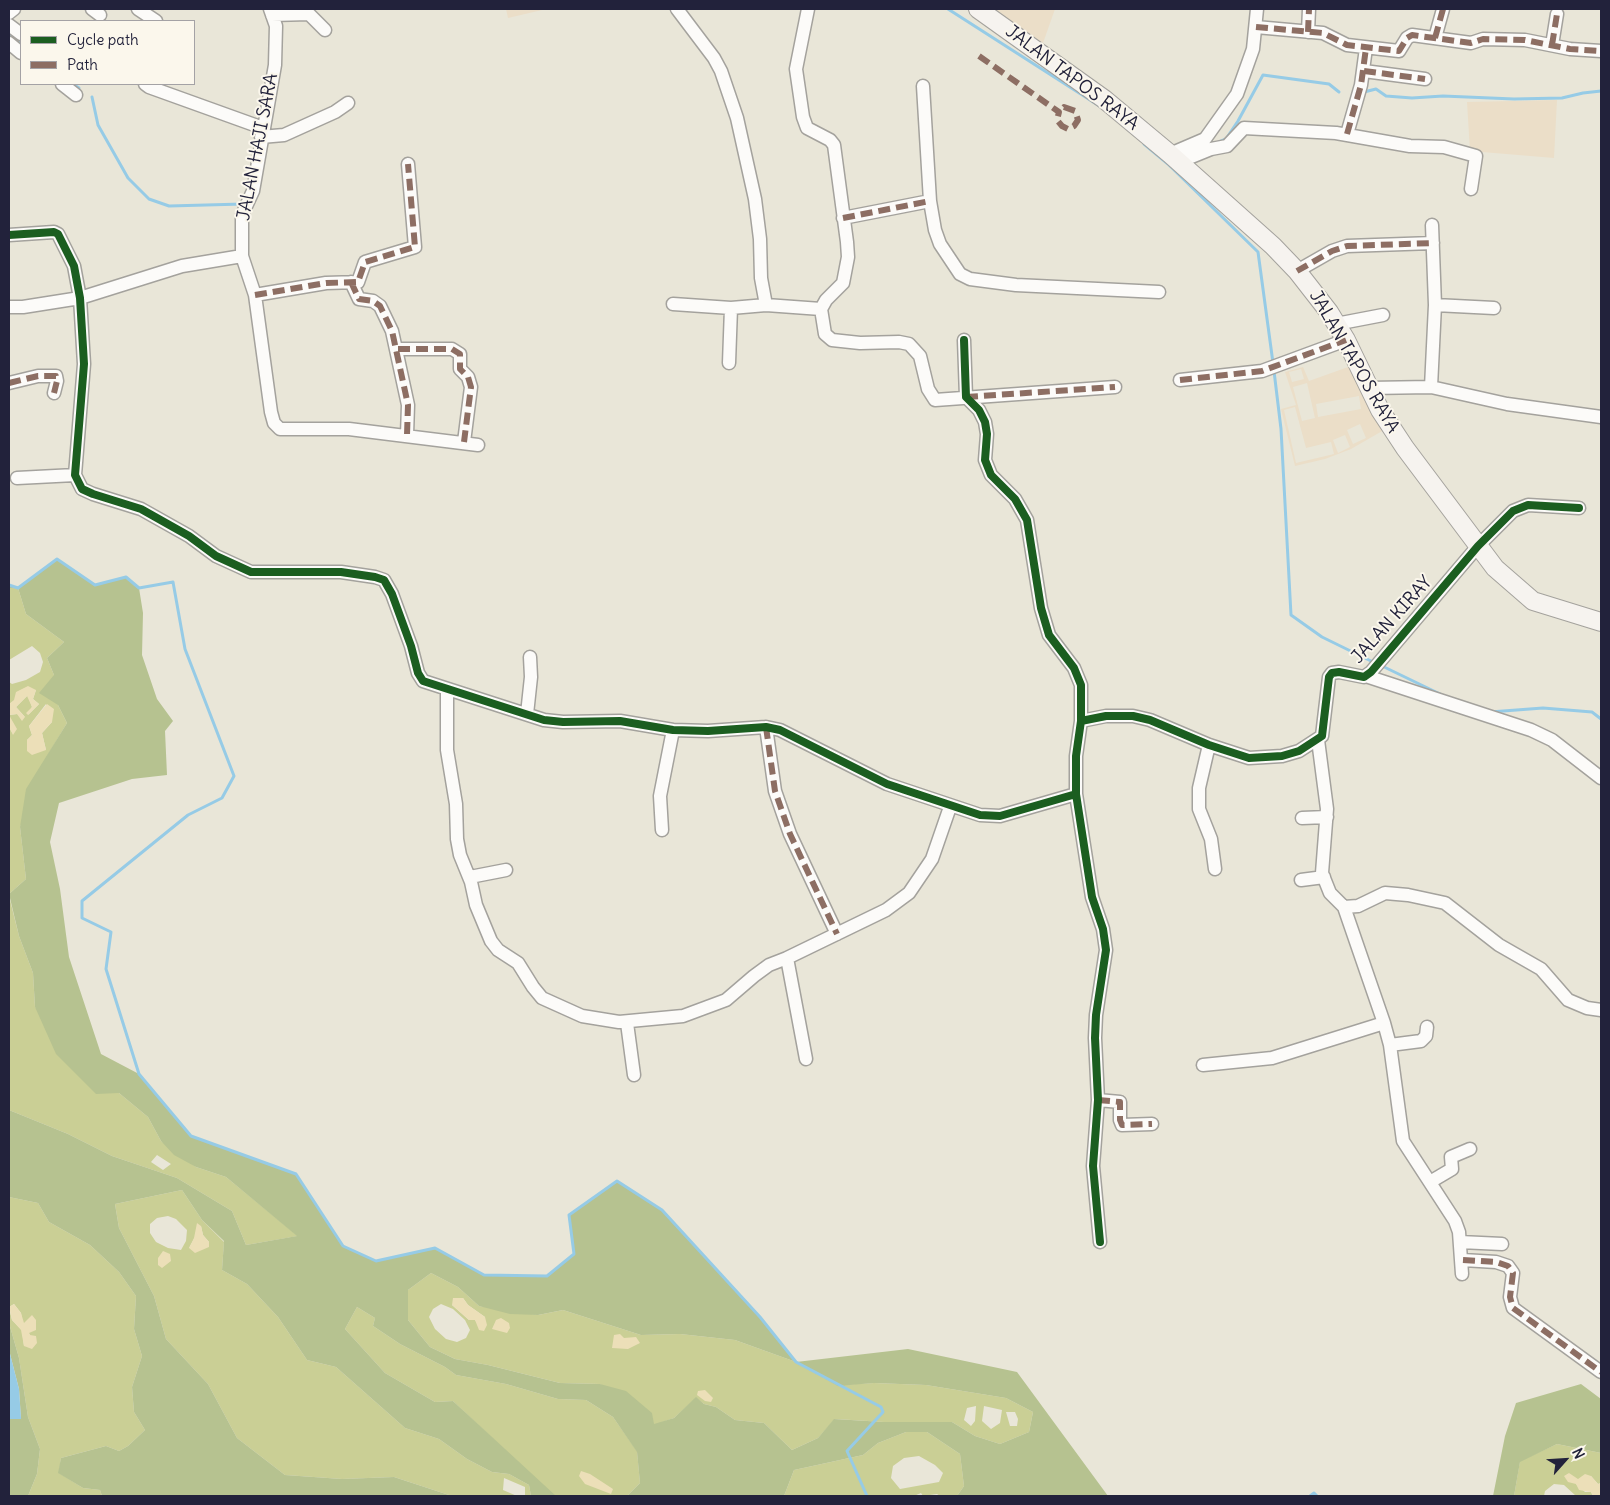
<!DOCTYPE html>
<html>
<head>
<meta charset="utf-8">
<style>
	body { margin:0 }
	#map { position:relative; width:1610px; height:1505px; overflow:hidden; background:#e9e6d8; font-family:Delius,sans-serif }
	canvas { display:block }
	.frame { position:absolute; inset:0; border:10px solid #22223b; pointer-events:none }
	.legend { position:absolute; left:20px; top:20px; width:175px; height:65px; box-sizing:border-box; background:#fbf7ec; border:1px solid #a4a2a5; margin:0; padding:6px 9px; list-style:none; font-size:15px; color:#22223b }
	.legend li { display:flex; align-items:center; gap:10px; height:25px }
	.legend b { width:25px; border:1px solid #a4a2a5 }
	.north { position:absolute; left:1540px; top:1435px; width:50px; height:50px; -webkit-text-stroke:4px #fbf7ec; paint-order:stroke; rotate:64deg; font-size:14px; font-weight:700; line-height:20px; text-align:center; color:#22223b }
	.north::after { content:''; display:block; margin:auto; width:18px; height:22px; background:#22223b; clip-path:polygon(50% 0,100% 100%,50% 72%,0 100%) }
</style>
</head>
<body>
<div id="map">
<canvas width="1610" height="1505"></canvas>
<div class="frame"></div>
<ul class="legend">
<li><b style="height:6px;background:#1b5e20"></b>Cycle path</li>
<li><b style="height:6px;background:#8d6e63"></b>Path</li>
</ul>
<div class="north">N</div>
</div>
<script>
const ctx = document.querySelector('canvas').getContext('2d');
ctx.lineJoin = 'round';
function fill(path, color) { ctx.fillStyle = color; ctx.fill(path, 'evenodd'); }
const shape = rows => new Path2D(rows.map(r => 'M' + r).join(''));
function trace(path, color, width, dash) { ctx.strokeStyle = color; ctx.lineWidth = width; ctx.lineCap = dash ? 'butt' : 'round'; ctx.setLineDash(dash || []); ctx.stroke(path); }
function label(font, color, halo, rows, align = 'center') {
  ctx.font = font + ' Delius,sans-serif'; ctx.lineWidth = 4; ctx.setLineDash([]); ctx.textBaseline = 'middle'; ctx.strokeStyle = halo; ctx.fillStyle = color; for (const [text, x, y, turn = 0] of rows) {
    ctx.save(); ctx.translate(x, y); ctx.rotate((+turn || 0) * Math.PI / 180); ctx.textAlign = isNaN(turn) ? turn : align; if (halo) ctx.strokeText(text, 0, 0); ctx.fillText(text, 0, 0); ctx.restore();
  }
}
fill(shape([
	[506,9,542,9,542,10,508,18],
	[992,9,1055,9,1043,43],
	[1557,100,1554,158,1470,151,1467,102],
	[1351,366,1384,430,1351,449,1325,459,1295,466,1281,409,1296,405,1285,372,1303,367,1309,381],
	[1301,369,1304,379,1292,382,1289,372],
	[1307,383,1315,418,1302,421,1293,387],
	[1359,396,1361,409,1318,417,1316,404],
	[1295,407,1306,448,1331,442,1334,454,1296,463,1284,410],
	[1360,424,1366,438,1353,444,1347,430],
	[1345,435,1350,447,1338,453,1333,440]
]), '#ebdec8');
fill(shape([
	[9,588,18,588,26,614,64,642,47,658,54,675,58,705,67,723,49,753,20,827,26,879,9,894,9,727,13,734,9,715,17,714,25,717,16,707,28,695,32,707,28,715,39,704,33,699,36,690,9,704,9,682,12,684,26,680,40,672,43,662,40,653,32,646,9,660],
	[46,704,52,722,42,733,46,750,27,740,32,735,29,726],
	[9,896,19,936,33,973,35,1007,119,1093,148,1117,161,1141,196,1167,226,1177,298,1236,246,1245,232,1211,177,1178,112,1156,68,1134,9,1110],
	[157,1155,171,1164,163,1170,151,1162],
	[182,1190,202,1220,224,1242,222,1270,247,1284,278,1317,307,1360,336,1367,405,1428,439,1439,467,1459,492,1472,509,1474,529,1485,531,1496,525,1496,525,1487,504,1478,503,1490,517,1496,452,1496,394,1477,342,1479,285,1475,237,1438,208,1384,166,1339,154,1296,119,1228,115,1204],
	[168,1216,176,1219,187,1230,186,1241,181,1250,168,1248,156,1242,150,1233,150,1224,157,1218],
	[201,1226,203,1235,209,1242,189,1248],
	[9,1197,38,1203,49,1222,90,1245,119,1272,136,1296,134,1329,142,1356,132,1387,134,1412,145,1430,128,1446,119,1451,106,1446,61,1458,59,1473,83,1488,100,1490,102,1496,28,1496,37,1474,40,1449,28,1417,19,1358,9,1323,9,1308,12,1320,22,1330,24,1346,30,1335,22,1321,21,1313,14,1304,9,1307],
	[431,1273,458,1287,479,1306,538,1315,563,1310,641,1335,680,1334,735,1340,796,1362,838,1385,874,1383,926,1385,1006,1398,1033,1412,1029,1432,1000,1444,975,1436,952,1422,884,1422,835,1419,818,1438,792,1450,764,1423,735,1420,716,1407,704,1404,696,1398,674,1418,654,1425,600,1384,560,1383,488,1365,455,1359,430,1347,408,1320,408,1290],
	[463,1298,468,1305,485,1317,478,1324,475,1320,469,1320,452,1305],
	[441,1304,453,1309,465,1320,470,1330,466,1338,457,1342,446,1339,435,1329,429,1317,433,1309],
	[976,1406,975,1421,971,1426,964,1420,967,1408],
	[984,1406,1002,1410,1000,1423,991,1429,982,1421],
	[1006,1412,1015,1412,1018,1419,1017,1426,1010,1426],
	[357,1307,375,1318,373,1326,400,1344,445,1367,456,1375,506,1384,558,1399,586,1400,613,1417,637,1451,640,1483,627,1496,556,1496,551,1494,453,1401,435,1402,385,1373,345,1329],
	[906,1432,927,1432,960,1454,964,1486,957,1496,940,1496,937,1494,923,1496,921,1493,914,1496,784,1496,794,1470,863,1455,878,1443],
	[919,1456,935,1465,943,1473,939,1482,900,1489,891,1478,893,1466,904,1458],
	[1557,1444,1601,1453,1601,1483,1598,1484,1591,1476,1576,1484,1585,1492,1591,1492,1593,1496,1576,1496,1564,1485,1554,1484,1545,1491,1544,1496,1514,1496,1520,1461]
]), '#cacf95');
fill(shape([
	[57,559,95,585,126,577,139,588,143,613,142,655,157,699,173,721,165,731,167,775,132,779,59,803,50,842,60,889,69,957,101,1054,139,1074,191,1136,296,1174,343,1246,376,1261,435,1248,484,1275,547,1276,574,1254,569,1215,617,1181,662,1210,760,1317,796,1362,908,1349,1017,1372,1108,1496,957,1496,964,1486,960,1454,927,1432,906,1432,878,1443,863,1455,794,1470,784,1496,627,1496,640,1483,637,1452,613,1417,586,1400,558,1399,506,1384,456,1375,445,1367,400,1344,373,1326,375,1318,357,1307,345,1329,385,1373,435,1402,453,1401,556,1496,531,1496,529,1485,509,1474,492,1472,467,1459,439,1439,405,1428,336,1367,307,1360,278,1317,247,1284,222,1270,224,1241,202,1220,182,1190,115,1204,119,1228,154,1296,166,1339,208,1384,237,1438,285,1475,342,1479,394,1477,452,1496,102,1496,100,1490,83,1488,58,1473,61,1458,106,1446,119,1451,128,1446,145,1430,134,1412,132,1387,142,1356,134,1329,136,1296,119,1272,90,1245,49,1222,38,1203,9,1197,9,1110,68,1134,112,1156,177,1178,232,1211,246,1245,297,1236,226,1177,196,1167,174,1155,161,1141,148,1117,119,1093,96,1094,56,1054,35,1007,33,973,19,936,9,894,26,879,20,827,26,789,67,723,58,705,39,693,54,675,47,658,64,642,26,614,18,588,9,588,9,585,18,587],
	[431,1273,458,1287,479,1306,510,1314,538,1315,563,1310,641,1335,680,1334,735,1340,796,1362,838,1386,874,1383,926,1385,1006,1398,1033,1412,1029,1432,1000,1444,975,1436,952,1422,884,1422,834,1419,818,1438,792,1450,764,1423,735,1420,716,1407,704,1404,696,1397,674,1418,654,1424,652,1413,626,1391,600,1384,560,1383,488,1365,455,1359,430,1347,408,1320,408,1290],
	[9,1323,19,1358,28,1417,40,1449,37,1474,28,1496,9,1496,9,1419,21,1419,19,1389,9,1350],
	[1581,1384,1601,1399,1601,1453,1557,1444,1520,1462,1514,1496,1493,1496,1505,1436,1516,1403]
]), '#b6c290');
fill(shape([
	[28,686,36,690,33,699,39,704,28,715,26,713,32,707,27,696,16,707,25,717,22,721,17,714,9,715,17,729,13,735,9,727,9,704,14,700,16,692],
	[47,704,54,709,52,722,42,733,46,750,32,755,27,751,27,740,32,735,29,726],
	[197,1223,201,1226,203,1235,209,1242,209,1247,195,1253,189,1248,194,1238],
	[163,1251,170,1254,171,1261,162,1268,158,1265,158,1258],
	[453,1298,463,1298,468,1305,485,1317,487,1325,484,1331,479,1330,475,1320,469,1320,452,1305],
	[14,1304,21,1313,24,1323,32,1315,36,1320,36,1330,29,1333,30,1335,36,1336,37,1343,32,1349,24,1346,21,1330,12,1320,9,1307],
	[501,1318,509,1323,510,1328,507,1333,492,1329,496,1320],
	[620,1334,624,1338,636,1337,640,1343,628,1349,612,1348,614,1335],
	[705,1390,713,1398,711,1402,705,1401,697,1395,698,1391],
	[581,1471,590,1474,613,1489,611,1494,585,1484,579,1476],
	[1569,1473,1578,1479,1585,1474,1591,1476,1598,1484,1601,1483,1601,1496,1593,1496,1591,1492,1579,1490,1576,1484,1568,1482,1564,1476]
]), '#ecdfb8');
fill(shape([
	[9,1350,19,1389,21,1419,9,1419]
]), '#96cbe6');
trace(shape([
	[948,9,1101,107],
	[9,33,21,43],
	[73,84,79,88],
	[1364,92,1376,89,1386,96,1412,98,1443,96,1514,99,1562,98,1583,93,1601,91],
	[92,97,98,125,128,178,149,199,169,206,243,204],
	[1219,142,1226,139,1238,121,1263,75,1329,84,1339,92],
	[1144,144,1168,164,1258,252,1273,363],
	[1274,371,1281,429,1291,615,1322,637,1375,663],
	[9,585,18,588,57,559,95,585,126,577,139,588,173,582,185,649,234,776,222,798,188,815,82,901,82,918,111,932,106,969,139,1074,191,1136,296,1174,343,1246,376,1261,435,1248,484,1275,547,1276,574,1254,569,1215,617,1181,662,1210,760,1317,796,1362,881,1407,883,1412,847,1451,867,1496],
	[1380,665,1440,694],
	[1490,712,1543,708,1592,712,1601,719],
	[1310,1496,1314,1493,1317,1496]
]), '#96cbe6', 3);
const minor = shape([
	[92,9,100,15],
	[138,9,156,21],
	[677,9,714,58,721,71,737,118,755,199,760,239,761,278,766,305],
	[808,9,796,69,803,117,807,128,830,140,834,145,847,242,848,257,843,283,826,300,821,309,825,334,832,340,860,343,899,342,909,344,920,356,928,389,935,400,1115,387],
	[9,13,14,9],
	[272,15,309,14,325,30],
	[9,25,21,34],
	[1256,27,1323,33,1347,45,1399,51,1407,38,1412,35,1471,43,1483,39,1525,40,1570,49,1601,51],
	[1308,32,1309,9],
	[1435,38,1443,9],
	[9,43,21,53],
	[1552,45,1557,14],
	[1364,71,1425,79],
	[62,84,76,95],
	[145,84,149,87,263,128],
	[923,86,930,201,935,230,940,244,960,274,970,279,1016,285,1159,292],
	[1347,134,1361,85,1366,48],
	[261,137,284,135,335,112,348,103],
	[1170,154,1205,139,1237,94,1253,49,1257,9],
	[1179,162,1211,149,1227,146,1244,128,1336,133,1410,146,1444,147,1476,156,1471,189],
	[843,218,930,201],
	[9,235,54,232,58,234,74,266,80,298,84,364,75,475,82,489,93,494,141,509,189,536,216,556,251,572,341,572,375,577,384,580,392,594,411,646,418,673,423,681,544,720,563,722,620,721,673,730,708,731,766,727,780,730,887,784,980,815,1000,816,1076,794],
	[242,256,255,295,271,412,274,423,280,429,349,429,478,445],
	[1297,271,1332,251,1347,246,1433,243],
	[351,282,359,299,373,301,380,306,392,331,408,405,407,435],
	[255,295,326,283,358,282,365,262,415,247,408,164],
	[673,304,731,308,766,305,821,309],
	[1435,305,1494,308],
	[9,307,23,307,80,298,182,266,242,256,242,215,253,191,275,65,276,26,270,9],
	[1336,324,1383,315],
	[964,340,966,397,979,410,985,422,987,434,985,460,991,475,1015,499,1027,520,1041,608,1049,635,1074,668,1081,685,1081,721,1076,756,1076,794,1092,897,1103,929,1106,950,1096,1015,1095,1038,1098,1100,1093,1166,1100,1242],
	[398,349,452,349,460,354,460,369,468,377,471,387,464,442],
	[729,363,731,308],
	[1180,380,1262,371,1346,340],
	[9,383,38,376,56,376,57,381,54,393],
	[1431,387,1435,305,1432,225],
	[1369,388,1431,387,1507,404,1601,417],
	[17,478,75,475],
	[1366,676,1531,730,1552,740,1601,778],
	[447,690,447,750,456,804,457,839,460,855,471,882,476,905,491,941,498,950,518,963,533,987,542,998,582,1016,619,1022,683,1016,726,1000,754,976,769,965,787,958],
	[527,714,531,677,530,657],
	[1081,721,1106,716,1133,716,1150,720,1209,745,1249,758,1282,756,1299,751,1322,736,1329,677,1332,673,1339,672,1364,677,1371,672,1478,546,1513,511,1528,505,1579,508],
	[766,727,775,791,790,834,837,934],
	[1318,740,1327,809,1322,873,1330,893,1344,907,1384,1023,1390,1045,1403,1141,1455,1221,1459,1232,1462,1274],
	[1209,745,1199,788,1199,809,1211,839,1215,869],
	[1302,818,1327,817],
	[662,830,660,796,673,730],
	[470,877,506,870],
	[1301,880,1324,877],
	[1344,907,1358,906,1385,893,1408,895,1445,903,1499,945,1541,969,1568,1000,1587,1008,1601,1010],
	[627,1023,634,1075],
	[1390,1045,1421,1041,1426,1036,1427,1027],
	[806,1059,787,958,886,910,909,893,932,859,950,807],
	[1203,1065,1272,1058,1384,1023],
	[1098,1100,1120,1102,1120,1120,1122,1125,1152,1124],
	[1430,1182,1452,1169,1451,1157,1470,1149],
	[1460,1242,1502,1244],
	[1463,1260,1496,1262,1508,1266,1513,1273,1510,1297,1513,1308,1601,1372]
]);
const secondary = shape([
	[978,9,1104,99,1170,154,1273,246,1297,271,1329,312,1346,340,1380,410,1405,448,1495,568,1533,601,1601,622]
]);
trace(minor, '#a4a29d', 15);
trace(secondary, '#a4a29d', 20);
trace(minor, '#fcfbf9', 12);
trace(secondary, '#f6f3ef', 18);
trace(shape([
	[1256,27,1323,33,1347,45,1399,51,1407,38,1412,35,1471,43,1483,39,1525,40,1570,49,1601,51],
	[1308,32,1309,9],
	[1435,38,1443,9],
	[1552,45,1557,14],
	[979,56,1059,112,1057,120,1062,126,1068,129,1074,126,1078,120,1075,111,1064,107,1059,112],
	[1364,71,1425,79],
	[1347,134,1361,85,1366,48],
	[843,218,930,201],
	[1297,271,1332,251,1347,246,1433,243],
	[351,282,359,299,373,301,380,306,392,331,408,405,407,435],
	[255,295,326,283,358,282,365,262,415,247,408,164],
	[398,349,452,349,460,354,460,369,468,377,471,387,464,442],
	[1180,380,1262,371,1346,340],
	[9,383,38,376,56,376,57,381,54,393],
	[966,397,1115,387],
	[766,727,775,791,790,834,837,934],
	[1098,1100,1120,1102,1120,1120,1122,1125,1152,1124],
	[1463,1260,1496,1262,1508,1266,1513,1273,1510,1297,1513,1308,1601,1372]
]), '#8d6e63', 6, [12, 6]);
trace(shape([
	[9,235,54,232,58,234,74,266,80,298,84,364,75,475,82,489,93,494,141,509,189,536,216,556,251,572,341,572,375,577,384,580,392,594,411,646,418,673,423,681,544,720,563,722,620,721,673,730,708,731,766,727,780,730,887,784,980,815,1000,816,1076,794],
	[964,340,966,397,979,410,985,422,987,434,985,460,991,475,1015,499,1027,520,1041,608,1049,635,1074,668,1081,685,1081,721,1076,756,1076,794,1092,897,1103,929,1106,950,1096,1015,1095,1038,1098,1100,1093,1166,1100,1242],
	[1081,721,1106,716,1133,716,1150,720,1209,745,1249,758,1282,756,1299,751,1322,736,1329,677,1332,673,1339,672,1364,677,1371,672,1478,546,1513,511,1528,505,1579,508]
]), '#1b5e20', 8);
label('18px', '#22223b', '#fbf7ec', [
	["JALAN TAPOS RAYA",1072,78,37],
	["JALAN HAJI SARA",258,147,-79],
	["JALAN TAPOS RAYA",1354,362,60],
	["JALAN KIRAY",1392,620,-48]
]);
</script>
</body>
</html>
